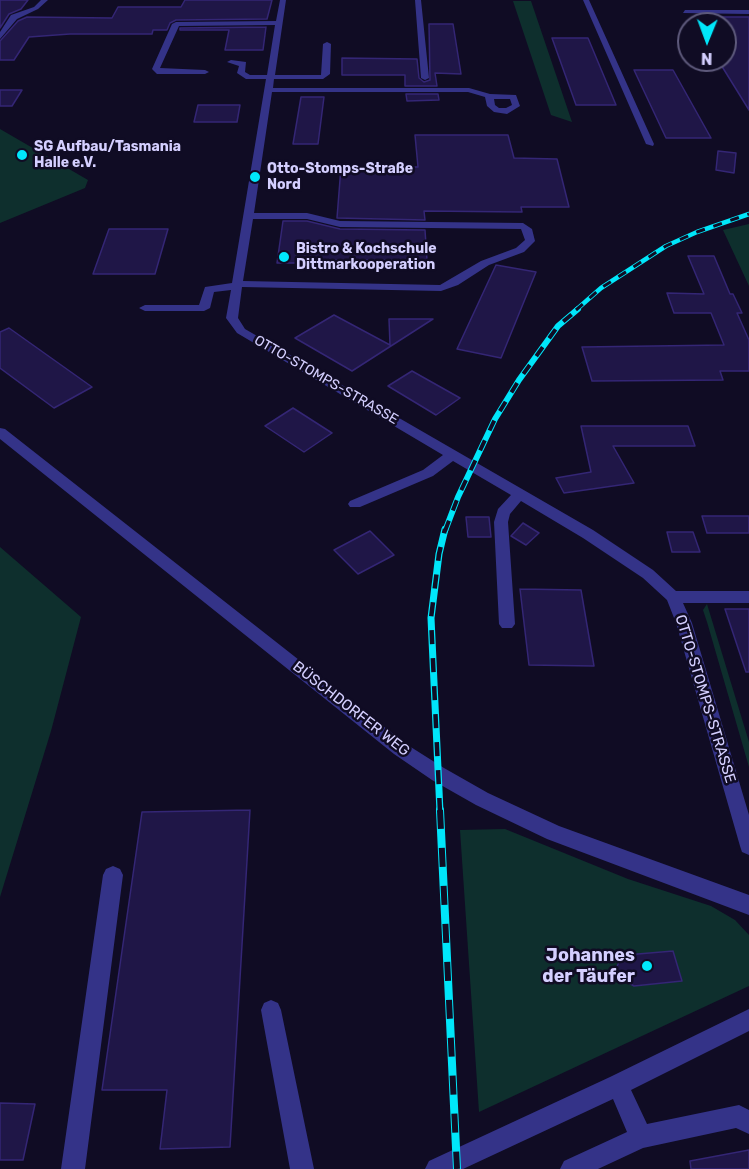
<!DOCTYPE html>
<html>
<head>
<meta charset="utf-8">
<style>
	body { margin:0 }
	#map { position:relative; width:749px; height:1169px; overflow:hidden; background:#100c24; font-family:Rubik,sans-serif }
	canvas { display:block }
	.north { position:absolute; left:677px; top:12px; width:60px; height:60px; box-sizing:border-box; background:#100c24; border:2px solid #5e5a7c; border-radius:50%; rotate:181deg; font-size:16px; font-weight:700; line-height:24px; text-align:center; color:#d4cfff }
	.north::after { content:''; display:block; margin:auto; width:21px; height:27px; background:#00e6fa; clip-path:polygon(50% 0,100% 100%,50% 72%,0 100%) }
</style>
</head>
<body>
<div id="map">
<canvas width="749" height="1169"></canvas>
<div class="north">N</div>
</div>
<script>
const ctx = document.querySelector('canvas').getContext('2d');
ctx.lineJoin = 'round';
function fill(path, color) { ctx.fillStyle = color; ctx.fill(path, 'evenodd'); }
const shape = rows => new Path2D(rows.map(r => 'M' + r).join(''));
function trace(path, color, width, dash) { ctx.strokeStyle = color; ctx.lineWidth = width; ctx.lineCap = dash ? 'butt' : 'round'; ctx.setLineDash(dash || []); ctx.stroke(path); }
function label(font, color, halo, rows, align = 'center') {
  ctx.font = font + ' Rubik,sans-serif'; ctx.lineWidth = 5; ctx.setLineDash([]); ctx.textBaseline = 'middle'; ctx.strokeStyle = halo; ctx.fillStyle = color; for (const [text, x, y, turn = 0] of rows) {
    ctx.save(); ctx.translate(x, y); ctx.rotate((+turn || 0) * Math.PI / 180); ctx.textAlign = isNaN(turn) ? turn : align; if (halo) ctx.strokeText(text, 0, 0); ctx.fillText(text, 0, 0); ctx.restore();
  }
}
fill(shape([
	[513,1,531,1,572,122,551,115],
	[0,129,88,180,85,188,0,223],
	[749,224,749,286,723,230],
	[0,547,81,617,51,731,0,897],
	[707,604,749,742,749,767,707,622,703,610],
	[505,829,628,879,711,906,735,920,749,935,749,986,479,1112,460,830],
	[672,951,681,981,634,986,622,979,615,971,619,962,626,955]
]), '#0e2f2d');
const building = shape([
	[0,0,28,0,21,9,9,14,0,28,0,0],
	[185,0,272,0,267,19,176,20,170,23,167,30,153,30,152,34,70,34,29,37,14,60,0,60,0,41,18,21,27,17,112,18,118,7,181,7,185,0],
	[714,17,749,17,749,110,718,60,725,60,725,24,719,24,714,17],
	[429,24,453,24,461,74,435,73,437,86,405,86,405,75,342,75,342,58,417,59,419,78,424,82,430,80,429,24],
	[266,27,263,50,225,50,229,30,180,30,180,28,266,27],
	[552,38,588,38,616,105,576,105,552,38],
	[634,70,673,70,711,138,666,138,634,70],
	[0,90,22,90,12,106,0,106,0,90],
	[406,94,438,94,439,100,407,101,406,94],
	[301,97,324,97,318,144,293,144,301,97],
	[198,105,240,105,237,122,194,122,198,105],
	[415,135,508,135,514,158,557,159,569,207,521,207,522,212,424,211,425,220,337,218,341,167,418,167,415,135],
	[718,151,736,153,734,173,716,170,718,151],
	[283,221,307,221,340,229,425,230,427,260,303,260,303,263,277,263,283,221],
	[109,229,168,229,155,274,93,274,109,229],
	[688,256,714,256,730,294,733,294,742,313,737,313,749,340,749,371,720,371,723,380,592,381,582,347,724,345,711,313,674,313,667,293,704,294,688,256],
	[496,265,536,272,501,358,457,349,496,265],
	[334,315,390,345,389,319,433,319,352,371,295,338,334,315],
	[9,328,92,387,54,408,0,368,0,332,9,328],
	[412,371,460,398,436,415,388,386,412,371],
	[293,408,332,433,304,452,265,426,293,408],
	[581,426,688,426,695,446,613,446,634,483,564,493,556,478,591,472,581,426],
	[702,516,749,516,749,533,707,533,702,516],
	[466,517,489,517,491,537,468,537,466,517],
	[523,523,539,533,526,545,511,536,523,523],
	[370,531,394,555,358,574,334,550,370,531],
	[667,532,693,532,700,552,672,552,667,532],
	[520,589,581,590,594,666,529,665,520,589],
	[725,609,749,609,749,672,746,672,725,609],
	[250,810,230,1147,160,1149,167,1090,102,1090,142,812,250,810],
	[673,951,682,981,634,986,622,979,615,971,619,962,626,955,673,951],
	[0,1103,35,1104,23,1160,0,1160,0,1103],
	[749,1150,749,1169,691,1169,690,1161,749,1150]
]);
fill(building, '#1f1647');
trace(building, '#342675', 1.5);
fill(shape([
	[41,0,48,0,38,9,17,19,0,39,0,32,11,15,34,7,41,0],
	[280,0,286,0,275,75,321,75,323,44,327,42,331,44,330,74,323,79,274,79,273,88,469,88,490,94,516,95,520,106,507,114,494,112,487,106,485,97,468,92,272,92,254,213,307,213,340,221,523,223,532,229,535,241,524,252,489,265,458,285,441,291,242,287,238,318,245,329,593,530,653,570,676,591,749,591,749,603,683,603,692,623,749,815,749,855,742,852,740,846,676,623,667,600,643,578,583,538,521,501,510,514,508,522,515,624,512,628,502,628,499,624,494,522,498,509,511,495,453,461,433,476,360,507,350,507,348,504,350,501,423,470,443,455,237,333,226,318,231,290,214,292,210,308,204,311,145,311,139,308,145,305,199,305,205,287,232,283,266,79,246,79,237,73,239,66,227,62,231,60,246,62,245,72,250,75,267,75,275,25,179,26,160,68,205,70,209,72,205,74,157,74,152,69,172,24,176,22,276,21,280,0],
	[494,99,510,99,512,105,506,108,499,108,495,105,494,99],
	[253,219,307,219,340,227,521,229,525,240,516,248,481,261,440,285,243,281,253,219],
	[415,0,421,0,429,78,425,80,421,78,415,0],
	[583,0,589,0,654,144,653,146,646,144,583,0],
	[685,10,749,10,749,14,683,13,685,10],
	[0,428,5,429,406,744,444,768,488,793,559,826,749,895,749,915,547,839,476,805,432,780,394,754,0,439,0,428],
	[113,866,120,869,123,875,85,1169,61,1169,103,875,106,869,113,866],
	[271,1000,278,1003,281,1010,314,1169,290,1169,261,1010,264,1003,271,1000],
	[749,1009,749,1031,631,1090,647,1124,739,1105,749,1110,749,1134,736,1128,643,1148,598,1169,560,1169,564,1161,627,1132,613,1099,463,1169,425,1169,429,1161,610,1077,749,1009]
]), '#343388');
const railFar3 = shape([
	[576,310,601,288,666,246,697,232,749,214]
]);
const railFar2 = shape([
	[445,531,458,497,495,419,519,380,558,326,578,309]
]);
const railFar1 = shape([
	[440,812,431,618,439,554,445,529]
]);
const rail = shape([
	[440,810,457,1169]
]);
trace(railFar3, '#00e6fa', 4.5);
trace(railFar2, '#00e6fa', 6);
trace(railFar1, '#00e6fa', 7);
trace(rail, '#00e6fa', 8);
trace(railFar3, '#100c24', 3, [9]);
trace(railFar2, '#100c24', 4, [11]);
trace(railFar1, '#100c24', 4.5, [14]);
trace(rail, '#100c24', 6, [19]);
for (const [x, y, r, color] of [
	[22,155,6,"#00e6fa"],
	[255,177,6,"#00e6fa"],
	[284,257,6,"#00e6fa"],
	[647,966,6,"#00e6fa"]
]) { const dot = new Path2D(); dot.arc(x, y, r, 0, 2 * Math.PI); ctx.fillStyle = color; ctx.fill(dot); trace(dot, '#100c24', 2); }
label('bold 14px', '#d4cfff', '#100c24', [
	["SG Aufbau/Tasmania",34,147],
	["Halle e.V.",34,163],
	["Otto-Stomps-Straße",267,169],
	["Nord",267,185],
	["Bistro & Kochschule",296,249],
	["Dittmarkooperation",296,265]
], 'left');
label('14px', '#d4cfff', '#100c24', [
	["OTTO-STOMPS-STRASSE",326,380,30]
]);
label('15px', '#d4cfff', '#100c24', [
	["OTTO-STOMPS-STRASSE",705,699,73],
	["BÜSCHDORFER WEG",351,709,38]
]);
label('bold 18px', '#d4cfff', '#100c24', [
	["Johannes",635,956],
	["der Täufer",635,977]
], 'right');
</script>
</body>
</html>
